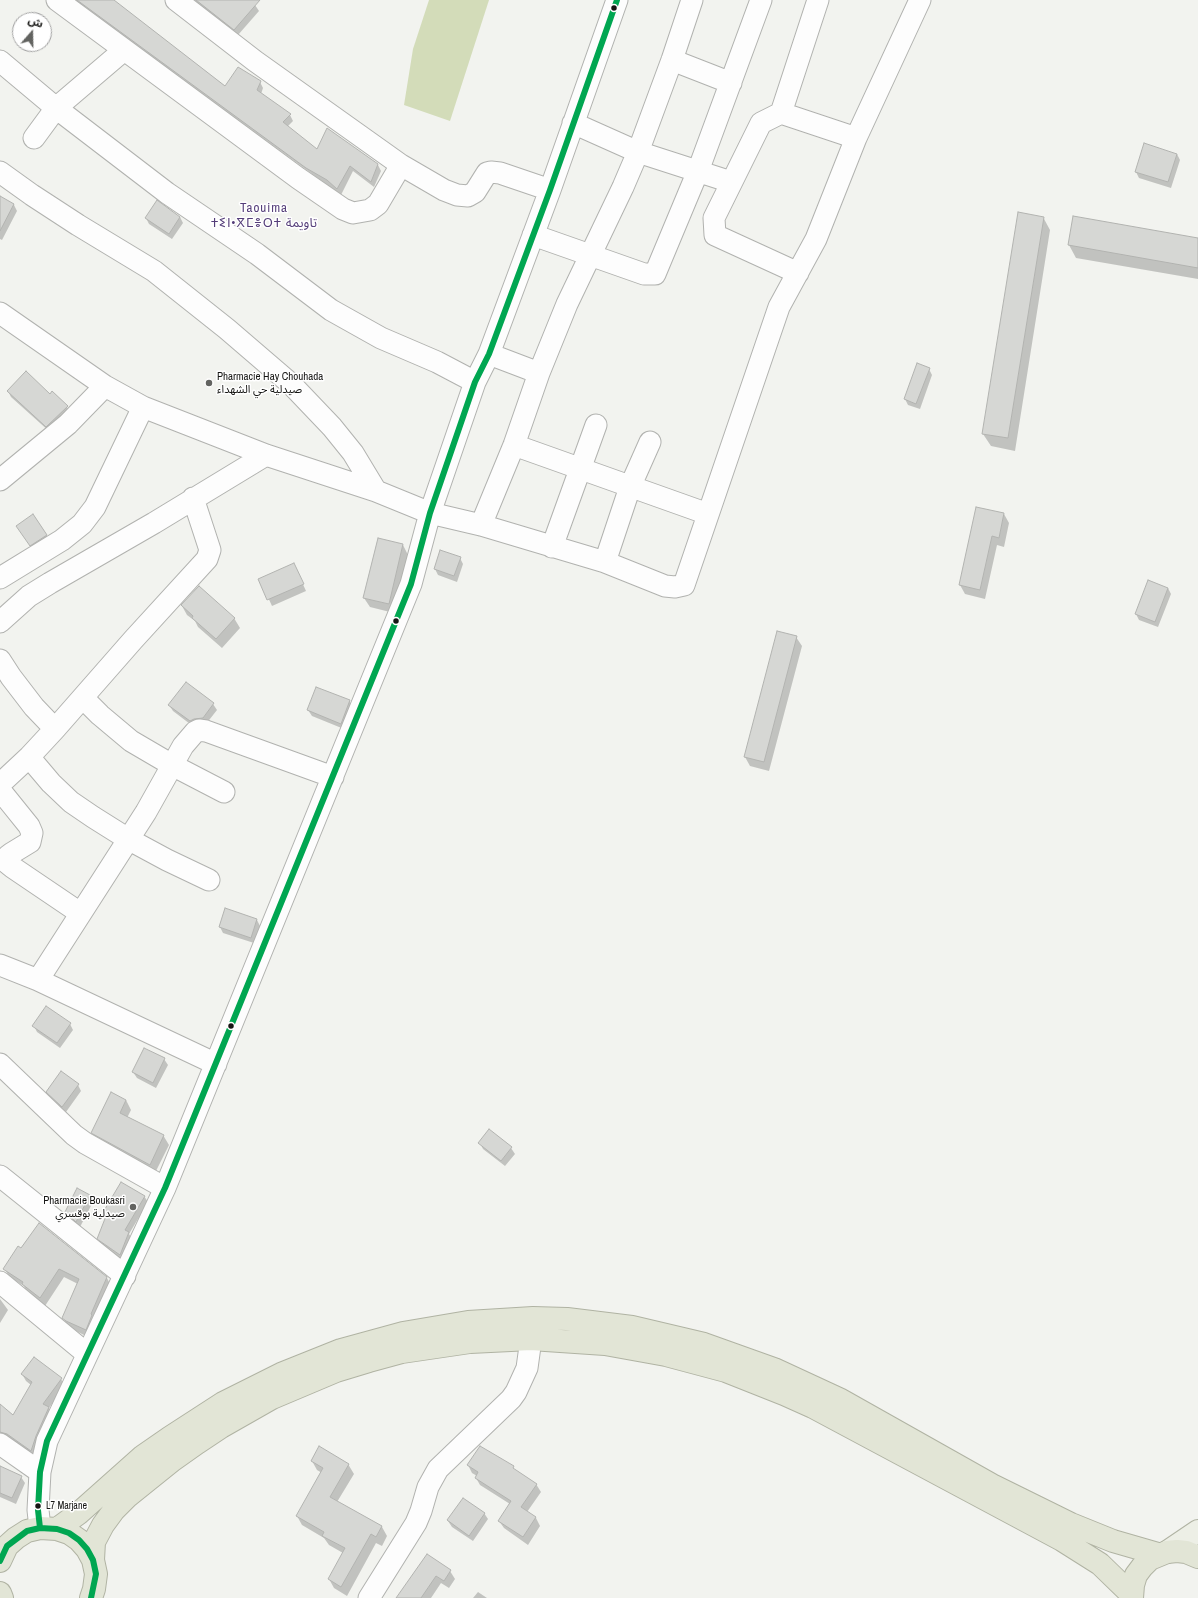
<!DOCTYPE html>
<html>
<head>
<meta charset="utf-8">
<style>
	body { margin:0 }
	#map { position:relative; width:1198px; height:1598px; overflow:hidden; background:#f2f3ef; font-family:"Archivo Narrow","Noto Sans Arabic",sans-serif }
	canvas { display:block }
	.north { position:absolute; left:12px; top:12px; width:40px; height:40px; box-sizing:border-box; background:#fff; border:1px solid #a1a1a1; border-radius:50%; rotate:20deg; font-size:11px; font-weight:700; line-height:16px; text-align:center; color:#151513 }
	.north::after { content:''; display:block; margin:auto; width:14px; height:18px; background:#626360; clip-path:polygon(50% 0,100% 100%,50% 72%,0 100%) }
</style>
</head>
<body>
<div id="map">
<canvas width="1198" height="1598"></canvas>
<div class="north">ش</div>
</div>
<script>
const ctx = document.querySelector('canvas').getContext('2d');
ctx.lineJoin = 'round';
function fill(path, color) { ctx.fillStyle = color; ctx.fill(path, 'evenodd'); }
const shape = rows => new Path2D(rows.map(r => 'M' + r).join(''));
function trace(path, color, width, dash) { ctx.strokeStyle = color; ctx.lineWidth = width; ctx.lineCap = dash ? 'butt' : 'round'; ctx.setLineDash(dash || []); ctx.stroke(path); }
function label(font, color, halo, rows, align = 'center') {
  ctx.font = font + ' "Archivo Narrow","Noto Sans Arabic","Noto Sans Tifinagh",sans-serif'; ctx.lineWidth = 3; ctx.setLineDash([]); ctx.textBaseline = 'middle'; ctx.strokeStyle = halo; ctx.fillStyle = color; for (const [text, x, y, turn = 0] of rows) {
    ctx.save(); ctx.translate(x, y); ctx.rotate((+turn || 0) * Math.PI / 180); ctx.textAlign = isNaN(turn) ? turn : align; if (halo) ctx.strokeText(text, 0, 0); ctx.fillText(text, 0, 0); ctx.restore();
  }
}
fill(shape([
	[429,0,489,0,450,121,404,105,413,49]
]), '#d3dcb9');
fill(shape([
	[73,0,112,0,226,87,260,82,263,88,261,94,290,115,293,121,287,127,317,150,378,165,381,171,374,187,353,171,341,195],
	[192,0,249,0,255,5,259,11,238,35],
	[1177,154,1180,160,1171,188,1139,178,1136,172],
	[0,198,14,205,17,211,2,240,0,239],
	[180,217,183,223,172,239,149,224,146,218],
	[1043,217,1050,230,1015,451,991,446,983,434],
	[1074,217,1198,239,1198,279,1076,258,1069,245],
	[929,369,932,375,920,409,908,405,905,399],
	[8,391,67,407,70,413,50,432,11,397],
	[1004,514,1009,523,1004,547,997,545,985,599,965,594,960,585],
	[33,516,50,541,34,551,21,532],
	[379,539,403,545,408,555,394,613,370,607,364,598],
	[460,558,463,564,457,582,438,575,435,569],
	[297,571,306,591,272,606,260,580],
	[1168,588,1171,594,1158,627,1139,620,1136,614],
	[182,606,234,618,240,628,222,648,198,627,195,621,187,615],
	[796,637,802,646,769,771,750,766,745,757],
	[349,701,353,707,344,729,312,716,308,710],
	[213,704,217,710,206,724,194,727,173,711,169,705],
	[257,920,260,926,254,943,223,933,220,927],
	[70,1024,73,1030,60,1048,37,1032,34,1026],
	[164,1059,168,1065,156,1088,137,1078,133,1072],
	[78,1085,81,1091,66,1112,51,1098,47,1092],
	[126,1100,131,1110,127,1118,163,1135,169,1145,155,1173,98,1142,92,1133],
	[489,1131,511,1148,515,1154,505,1166,483,1149,480,1143],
	[78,1190,89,1196,93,1202,80,1227,69,1218,66,1212],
	[144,1196,148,1202,129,1234,132,1239,123,1261,102,1245,99,1239,106,1219,103,1214],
	[39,1224,107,1278,111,1286,90,1338,72,1329,68,1326,63,1318,78,1284,64,1277,45,1306,27,1293,24,1286,9,1277,5,1269],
	[0,1299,8,1310,0,1323],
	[34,1359,61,1379,65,1386,49,1408,53,1415,35,1457,0,1440,0,1405,14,1416,31,1385,26,1381,22,1374],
	[312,1461,348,1464,354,1474,337,1502,382,1527,387,1536,382,1546,376,1543,347,1596,334,1588,329,1579,343,1553,329,1545,324,1538,302,1525,297,1516,322,1473,317,1470],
	[468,1465,513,1467,514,1470,536,1484,541,1492,527,1512,536,1518,540,1526,528,1545,504,1528,499,1521,510,1504,480,1485,476,1478,477,1476,472,1473],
	[0,1467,21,1477,25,1483,16,1504,0,1497],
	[484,1513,488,1519,473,1541,452,1527,448,1521],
	[427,1555,450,1571,455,1579,449,1588,441,1583,431,1598,397,1598],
	[478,1592,487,1598,473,1598]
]), '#0003');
const building = shape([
	[77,0,114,0,225,86,238,67,261,81,257,90,291,114,283,122,317,149,327,128,378,164,371,182,350,166,337,189,327,180,306,168,77,0],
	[196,0,260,0,234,30,196,0],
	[1144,143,1177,154,1168,182,1135,172,1144,143],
	[0,196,14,204,0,231,0,196],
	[157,200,180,217,169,234,145,218,157,200],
	[1018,212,1044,217,1008,438,982,434,1018,212],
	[1073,216,1198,238,1198,268,1068,245,1073,216],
	[917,363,930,368,916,404,904,399,917,363],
	[26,371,50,394,52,391,68,406,46,427,7,391,26,371],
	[976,507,1004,513,999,538,992,536,980,590,959,585,976,507],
	[33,514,47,535,30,546,16,526,33,514],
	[378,538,403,544,389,604,363,598,378,538],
	[440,550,461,557,454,576,434,569,440,550],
	[294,563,304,584,267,600,258,579,294,563],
	[1148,580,1168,588,1155,622,1135,614,1148,580],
	[199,586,235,618,216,639,192,618,193,616,181,605,199,586],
	[777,631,797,636,764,762,744,757,777,631],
	[186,682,214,703,203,718,194,719,190,721,168,705,186,682],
	[316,687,350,700,341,724,307,710,316,687],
	[225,908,257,919,251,938,219,927,225,908],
	[46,1006,71,1023,57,1043,32,1026,46,1006],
	[144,1048,165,1058,153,1083,132,1072,144,1048],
	[61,1071,79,1084,62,1107,46,1092,61,1071],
	[111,1092,126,1100,120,1113,164,1135,150,1165,91,1133,111,1092],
	[489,1129,512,1147,501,1161,478,1143,489,1129],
	[121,1182,145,1196,125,1230,129,1232,120,1255,97,1239,106,1216,102,1214,121,1182],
	[77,1188,90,1195,76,1222,65,1212,77,1188],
	[39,1223,107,1277,91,1314,92,1315,86,1330,66,1321,62,1318,79,1279,59,1269,40,1298,22,1284,23,1282,3,1269,18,1246,21,1248,39,1223],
	[34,1357,62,1378,43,1404,49,1407,36,1436,31,1451,7,1434,0,1432,0,1404,13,1415,32,1382,21,1374,34,1357],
	[319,1446,349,1464,330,1497,382,1526,376,1537,371,1534,341,1587,328,1579,345,1548,322,1536,324,1532,296,1516,323,1468,311,1461,319,1446],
	[480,1446,514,1466,513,1468,537,1484,521,1507,536,1517,523,1537,498,1521,511,1501,475,1478,478,1472,467,1465,480,1446],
	[0,1466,22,1476,12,1498,0,1493,0,1466],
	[463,1498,485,1513,469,1536,447,1520,463,1498],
	[427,1554,451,1570,444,1581,436,1576,421,1598,396,1598,427,1554]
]);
fill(building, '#d6d7d4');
trace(building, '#b2b3b0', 1);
const minor = shape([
	[57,0,298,178,343,209,353,213,370,210,378,204,401,165],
	[176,0,255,61,401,165,444,190,457,195,468,196,475,192,487,173,491,172,500,173,550,190],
	[672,60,731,83],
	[0,61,56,108,167,193,257,254,331,310,381,338,437,362,475,382],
	[781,113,818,0],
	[573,123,638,152,731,182],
	[34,138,56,108,124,50],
	[0,172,32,195,78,225,154,271,227,329,291,384,332,427,353,453,376,491],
	[533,235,644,274,655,274,698,171,761,0],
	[798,273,715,235,714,218,761,123,781,113,856,138],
	[0,313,105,386,143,407,266,455,376,491,430,513,481,525,605,562,665,586,675,587,684,585,779,307,816,239,856,138,920,0],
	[489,354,539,373],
	[514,445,708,514],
	[0,480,68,424,105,386],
	[481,525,514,445,539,373,567,304,623,187,638,152,672,60,692,0],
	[552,547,596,425],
	[605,562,630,487,650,442],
	[0,578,62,540,82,524,95,507,143,407],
	[0,622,29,596,50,583,154,523,266,455],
	[0,660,11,677,34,707,55,729],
	[83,698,100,715,131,741,172,765,224,792],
	[29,757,51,783,71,802,93,817,128,839,167,860,209,880],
	[0,784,29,757,55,729,133,640,207,559,210,550,193,498],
	[0,790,29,826,32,833,30,842,12,853,8,856,6,862,12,867,80,913],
	[0,965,38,980,216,1064],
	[38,980,146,812,183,746,195,732,199,730,206,731,333,777],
	[0,1064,74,1135,85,1143,165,1188],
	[0,1176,125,1276],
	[0,1282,87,1354],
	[0,1444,40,1472],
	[40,1528,38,1510,40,1472,47,1441,165,1188,411,584,430,513,475,382,489,354,550,190,617,0],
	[369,1598,416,1523,421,1511,428,1487,438,1469,511,1399,516,1392,527,1368,531,1339]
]);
const major = shape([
	[1167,1552,1198,1531]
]);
const highway = shape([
	[57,1529,79,1513,143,1456,169,1438,223,1403,281,1374,341,1350,403,1333,468,1322,533,1318,567,1319,632,1327,704,1344,774,1369,841,1400,992,1485,1071,1524,1113,1541,1158,1554],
	[93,1560,94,1542,103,1525,114,1510,127,1497,173,1460,197,1443,221,1427,272,1398,336,1371,369,1361,402,1352,470,1342,531,1339,605,1344,666,1355,726,1371,784,1394,813,1407,1062,1540,1100,1564,1132,1595],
	[0,1561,7,1546,16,1538,27,1531,40,1528,57,1529,69,1533,79,1540,87,1549,93,1560,96,1574,94,1589,91,1598],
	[0,1593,2,1598],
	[1132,1598,1133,1585,1136,1575,1142,1567,1150,1559,1167,1552,1177,1551,1186,1552,1198,1557]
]);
trace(minor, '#b1b2af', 23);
trace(major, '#b0b3a3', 24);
trace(highway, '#b0b3a3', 24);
trace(minor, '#fdfdfd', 21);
trace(major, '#edefe6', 22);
trace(highway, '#e2e5d6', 22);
trace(shape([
	[40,1528,38,1510,40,1472,47,1441,165,1188,411,584,430,513,475,382,489,354,550,190,617,0],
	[0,1561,7,1546,27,1531,40,1528,57,1529,69,1533,79,1540,87,1549,93,1560,96,1574,91,1598]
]), '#00a651', 6);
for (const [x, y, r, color] of [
	[614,8,3.5,"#151513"],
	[209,383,4,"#626360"],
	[396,621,3.5,"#151513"],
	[231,1026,3.5,"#151513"],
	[133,1207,4,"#626360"],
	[38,1506,3.5,"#151513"]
]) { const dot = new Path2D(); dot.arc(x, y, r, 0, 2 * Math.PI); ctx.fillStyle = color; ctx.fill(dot); trace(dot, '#fff', 1.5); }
label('10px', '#151513', '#fff', [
	["L7 Marjane",46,1506]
], 'left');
label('11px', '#151513', '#fff', [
	["Pharmacie Hay Chouhada",217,377],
	["صيدلية حي الشهداء",217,390],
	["Pharmacie Boukasri",125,1201,"right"],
	["صيدلية بوقسري",125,1214,"right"]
], 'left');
ctx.letterSpacing = '1px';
label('13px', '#543d79', '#fff', [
	["Taouima",264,209],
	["ⵜⵉⵏ•ⴳⵎⴻⵔⵜ تاويمة",264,224]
]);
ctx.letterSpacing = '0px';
</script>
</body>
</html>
